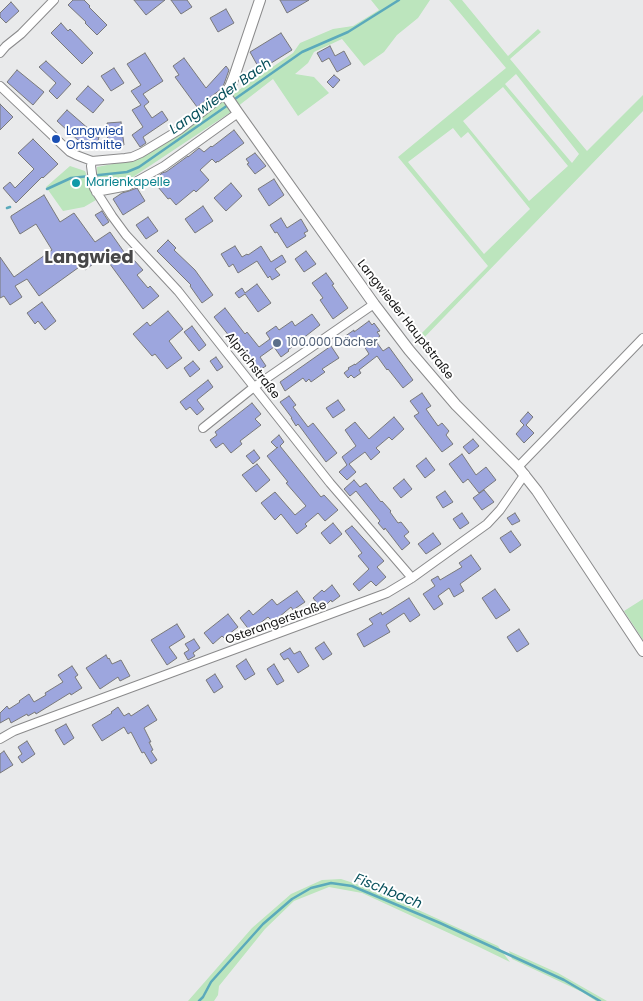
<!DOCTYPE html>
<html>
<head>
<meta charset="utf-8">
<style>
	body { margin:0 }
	canvas { display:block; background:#e9eaeb }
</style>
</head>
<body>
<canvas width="643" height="1001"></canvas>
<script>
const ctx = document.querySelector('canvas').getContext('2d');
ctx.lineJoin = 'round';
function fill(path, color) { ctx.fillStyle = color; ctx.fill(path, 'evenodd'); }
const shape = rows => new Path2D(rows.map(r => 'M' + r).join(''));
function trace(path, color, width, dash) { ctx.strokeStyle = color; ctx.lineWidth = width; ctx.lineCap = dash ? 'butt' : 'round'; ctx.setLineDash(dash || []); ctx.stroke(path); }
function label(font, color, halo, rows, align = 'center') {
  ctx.font = font + ' Poppins,sans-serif'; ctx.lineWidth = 4; ctx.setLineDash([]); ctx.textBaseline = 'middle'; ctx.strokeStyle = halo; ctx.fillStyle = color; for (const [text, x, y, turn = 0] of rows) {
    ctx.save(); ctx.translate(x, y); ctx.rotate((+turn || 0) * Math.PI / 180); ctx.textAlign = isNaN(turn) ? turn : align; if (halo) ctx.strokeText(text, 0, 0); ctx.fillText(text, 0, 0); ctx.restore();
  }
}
fill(shape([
	[371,0,430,0,418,18,397,35,384,52,364,66,342,39,314,52,308,63,295,74,314,77,329,93,298,116,273,79,228,114,133,177,98,188,97,167,128,161,150,152,185,129,233,94,293,53,300,43,333,29,353,26,379,10],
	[449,0,462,0,508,56,538,29,541,32,510,59,587,151,643,95,643,111,417,345,414,341,488,266,398,157,506,68],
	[516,74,579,154,572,163,505,84],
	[503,87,568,166,529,201,463,121],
	[453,128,461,138,468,132,530,209,484,254,408,162],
	[70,166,85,171,96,200,84,207,63,211,46,187],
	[643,599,643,640,624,611],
	[341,879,372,889,498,946,510,962,477,946,362,893,329,887,294,901,265,929,219,986,218,995,214,1001,188,1001,252,928,291,894,322,880],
	[509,951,558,973,607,1001,596,1001,582,992,512,959]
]), '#bce5bd');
trace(shape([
	[232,101,302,52,348,32,399,0],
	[47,189,71,178,127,172,139,167,228,105],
	[7,208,10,207],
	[199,1001,203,997,211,982,263,924,292,899,311,888,331,883,352,886,440,923,564,980,600,1001]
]), '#5baabb', 2.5);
const building = shape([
	[73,0,84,0,90,6,89,7,107,25,97,35,85,23,86,22,68,5,73,0],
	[134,0,165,0,146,15,134,0],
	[171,0,187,0,192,7,181,14,171,0],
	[280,0,309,0,287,13,280,0],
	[11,2,19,11,6,23,0,17,0,13,11,2],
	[226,9,234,23,218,32,210,18,226,9],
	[61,23,68,31,70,29,93,53,82,64,51,33,61,23],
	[281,33,292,50,260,70,250,52,281,33],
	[330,46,335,56,344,51,351,64,337,72,329,58,322,62,317,53,330,46],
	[145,53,163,81,143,94,149,102,144,106,152,118,162,111,168,120,143,137,146,143,140,147,132,135,143,127,132,110,141,105,131,91,141,85,127,64,145,53],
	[184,58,206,88,226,66,229,70,224,84,220,90,197,107,175,77,179,75,173,66,184,58],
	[46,61,71,84,57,99,49,91,56,83,39,67,46,61],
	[114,68,124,83,111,91,101,76,114,68],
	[17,70,44,92,33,105,7,82,17,70],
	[334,75,340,80,333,88,327,82,334,75],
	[88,86,104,100,93,113,76,99,88,86],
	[0,104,13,117,0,130,0,104],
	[67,110,90,130,86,135,99,137,97,144,79,141,57,121,67,110],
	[121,122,124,145,109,147,107,133,109,133,107,123,121,122],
	[234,130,244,143,218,162,217,161,216,163,212,159,200,170,209,180,196,192,194,190,176,205,170,198,168,199,153,181,162,173,165,172,166,172,188,156,188,157,199,148,204,152,211,146,212,147,234,130],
	[33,139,58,164,43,178,42,177,16,203,3,188,10,182,15,188,34,169,18,153,33,139],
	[255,153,266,166,255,174,247,164,249,163,246,159,255,153],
	[274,179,284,195,269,206,258,189,274,179],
	[231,183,242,196,226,211,214,198,231,183],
	[137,188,145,201,123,215,113,199,122,193,129,191,137,188],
	[44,195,60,222,74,213,95,242,110,232,131,262,134,260,143,270,137,275,148,288,150,286,159,296,143,309,104,256,85,270,82,265,39,296,27,279,15,286,22,297,10,305,4,296,0,298,0,257,14,277,52,250,36,224,20,234,11,218,11,216,44,195],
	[203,206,213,221,195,233,185,219,203,206],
	[102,211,109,222,103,226,95,215,102,211],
	[148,217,158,231,146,239,136,225,148,217],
	[281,218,287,228,301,219,308,231,304,233,306,236,287,248,277,232,275,233,270,225,281,218],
	[168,240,176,248,174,250,195,270,213,295,202,303,190,286,191,285,157,251,168,240],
	[235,246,242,257,247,254,248,255,261,246,271,262,282,255,286,262,275,269,280,275,272,280,270,276,268,278,257,261,238,273,233,264,229,267,221,254,235,246],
	[306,251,316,264,304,272,295,259,306,251],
	[326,273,334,284,332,285,348,308,333,319,320,300,323,298,312,283,326,273],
	[257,284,271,303,258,312,245,294,239,298,235,293,242,288,245,293,257,284],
	[42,302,56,321,45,330,38,321,35,324,27,313,42,302],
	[225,308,245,334,247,332,259,347,270,339,266,333,276,326,279,330,292,321,295,326,312,314,320,325,288,350,289,351,281,357,274,347,260,357,266,366,256,372,244,355,242,356,232,344,234,342,214,317,225,308],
	[168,311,183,329,169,341,182,358,167,369,155,354,152,356,133,334,147,322,150,326,168,311],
	[369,321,372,325,374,323,380,331,377,332,380,336,375,340,383,351,389,347,413,380,403,388,388,369,387,370,377,356,359,370,361,373,354,378,351,375,348,378,344,373,349,369,348,368,355,364,355,365,369,354,359,338,349,344,344,337,354,330,354,332,369,321],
	[192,326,206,345,199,351,184,332,192,326],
	[331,346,339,358,322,369,325,372,311,382,309,379,306,382,303,378,285,391,280,382,331,346],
	[216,357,223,367,217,371,210,361,216,357],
	[193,361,200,369,190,377,184,368,193,361],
	[208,380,213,387,197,400,204,409,197,415,190,407,186,410,180,402,208,380],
	[422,393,431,406,426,409,438,426,442,423,449,431,446,435,453,444,442,452,414,416,419,413,410,401,422,393],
	[289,396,296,405,293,407,308,427,313,423,337,453,326,462,298,424,296,426,291,418,292,418,280,402,289,396],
	[338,400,345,410,333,418,326,408,338,400],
	[252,403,261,414,255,419,261,425,240,441,242,444,231,453,223,443,216,448,210,440,217,435,215,432,252,403],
	[528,412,533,417,526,425,534,433,524,443,516,434,524,425,520,421,528,412],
	[394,417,404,429,392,440,389,437,376,448,380,452,371,460,365,452,349,464,356,472,347,480,339,472,347,465,342,457,356,446,345,430,355,422,369,439,394,417],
	[279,435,284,442,280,446,321,497,324,495,338,510,325,521,318,513,305,524,307,526,297,534,281,514,275,520,261,503,275,492,295,515,306,506,286,483,288,482,267,456,278,447,277,448,271,442,279,435],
	[473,439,479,446,469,454,463,447,473,439],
	[254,450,260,458,253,464,246,456,254,450],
	[462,454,476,475,486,467,496,480,479,493,468,479,463,483,449,464,462,454],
	[426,458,435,470,425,478,416,466,426,458],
	[257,464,270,480,256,492,242,475,257,464],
	[404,479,412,489,401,498,393,488,404,479],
	[354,480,360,487,366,483,381,502,382,501,391,511,390,512,398,523,401,522,409,532,404,536,410,543,402,550,385,528,384,530,378,523,380,521,356,491,350,496,344,489,354,480],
	[484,490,494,502,482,510,473,498,484,490],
	[445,491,453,502,443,508,436,497,445,491],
	[462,513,469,523,460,529,453,519,462,513],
	[515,513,520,521,512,525,507,518,515,513],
	[333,523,342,534,330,544,321,533,333,523],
	[352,526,384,561,377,567,386,577,376,586,371,581,359,591,353,584,369,569,358,556,362,553,345,531,352,526],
	[511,531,521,545,510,553,500,538,511,531],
	[433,533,441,544,426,554,418,544,433,533],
	[471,555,481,569,460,584,464,591,454,597,449,588,438,596,443,604,434,610,423,594,435,586,431,580,438,576,440,580,462,567,459,563,471,555],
	[332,585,340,596,332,602,331,600,322,609,313,598,322,590,324,592,332,585],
	[495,589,510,610,496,619,482,598,495,589],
	[297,591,305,602,293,610,291,607,273,622,268,617,250,631,240,618,249,610,253,615,272,599,277,605,297,591],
	[409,598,420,615,410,622,404,613,386,625,390,632,364,647,357,634,373,624,369,619,381,612,382,615,409,598],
	[228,614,238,627,224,638,222,636,213,644,204,633,228,614],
	[177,624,185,637,169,647,177,658,167,665,151,640,177,624],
	[519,629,529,644,517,652,507,637,519,629],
	[194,639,200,648,193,653,195,656,188,660,184,653,189,650,185,644,194,639],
	[324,642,332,654,323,660,315,648,324,642],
	[290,648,294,654,300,651,309,666,298,673,288,658,284,660,280,654,290,648],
	[106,655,108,659,109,658,112,664,121,660,130,676,120,681,118,677,100,689,86,668,106,655],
	[246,659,255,674,245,680,236,666,246,659],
	[274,664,284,681,277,685,267,669,274,664],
	[72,666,78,675,75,677,82,688,71,695,70,693,36,714,35,712,28,716,27,714,11,723,9,718,0,723,0,713,7,706,9,709,20,702,19,701,29,694,34,702,46,695,45,693,63,682,58,675,72,666],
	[215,674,223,687,214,693,206,680,215,674],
	[148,705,157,720,144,728,151,742,149,742,153,750,151,751,157,760,151,764,144,752,142,753,131,732,128,734,124,727,102,741,92,725,112,713,111,712,118,707,124,716,129,713,131,716,148,705],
	[66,724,74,738,64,745,55,730,66,724],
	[27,741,35,754,22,763,18,757,22,754,18,747,27,741],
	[4,751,13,765,0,773,0,754,4,751]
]);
fill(building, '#9da6de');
trace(building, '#79797a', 1);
const minor = shape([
	[0,53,6,46,21,34,54,0],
	[0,86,70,152,76,155,92,161,125,158,132,157,141,153,179,130,225,94],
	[92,161,91,166,94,188,112,216,126,235,178,291,330,483,412,578],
	[96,192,128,186,164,166,238,113],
	[203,428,254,387,374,304],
	[518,467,643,338],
	[0,739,14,731,38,722,387,593,412,578,487,524,500,510,525,474]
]);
const tertiary = shape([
	[260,0,234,77,230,87,225,94,238,113,374,304,409,350,456,405,518,467,537,491,643,651]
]);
trace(minor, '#8b8b8c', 10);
trace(tertiary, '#8b8b8c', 12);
trace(minor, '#fff', 8);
trace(tertiary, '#fff', 10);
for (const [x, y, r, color] of [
	[56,139,5,"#1a4fb4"],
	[76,183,5,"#0f9aa8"],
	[277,343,5,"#5c6f8a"]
]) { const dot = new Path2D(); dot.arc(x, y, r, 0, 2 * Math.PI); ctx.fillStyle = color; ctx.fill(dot); trace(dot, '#fff', 2); }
label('12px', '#164399', '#fff', [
	["Langwied",66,132],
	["Ortsmitte",66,146]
], 'left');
label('12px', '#0d838f', '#fff', [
	["Marienkapelle",86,183]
], 'left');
label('12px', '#141414', '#fff', [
	["Langwieder Hauptstraße",405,320,52],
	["Alprichstraße",252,366,52],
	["Osterangerstraße",276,623,-20]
]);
label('12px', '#4e5e75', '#fff', [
	["100.000 Dächer",287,343]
], 'left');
label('italic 14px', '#064f5b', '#fff', [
	["Langwieder Bach",221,97,-35],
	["Fischbach",388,892,22]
]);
label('bold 18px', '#474748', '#fff', [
	["Langwied",89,258]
]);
</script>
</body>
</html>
